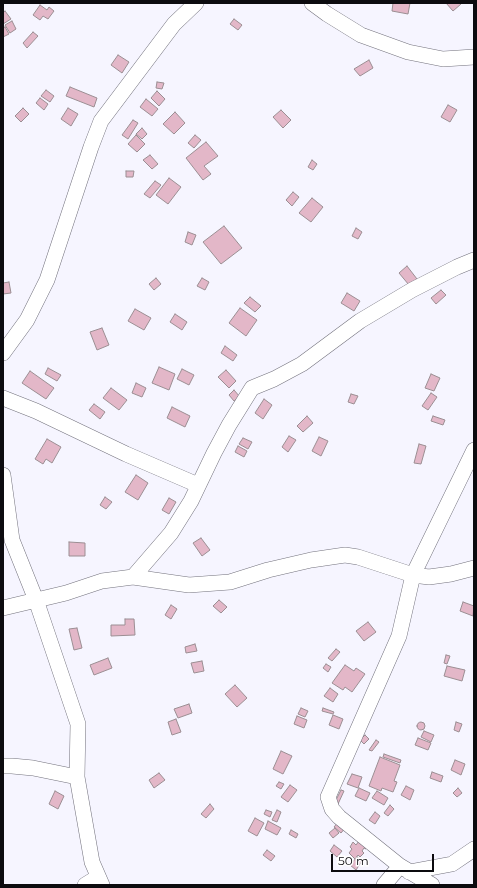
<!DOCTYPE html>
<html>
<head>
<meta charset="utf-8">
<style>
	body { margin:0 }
	#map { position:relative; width:477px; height:888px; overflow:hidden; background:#f6f5ff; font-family:Montserrat,sans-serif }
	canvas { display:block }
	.frame { position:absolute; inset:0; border:4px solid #0c0b0f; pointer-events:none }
	.scale { position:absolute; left:331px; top:854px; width:103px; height:18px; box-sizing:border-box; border:2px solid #0c0b0f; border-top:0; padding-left:5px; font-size:12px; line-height:14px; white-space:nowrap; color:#0c0b0f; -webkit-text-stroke:3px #fff; paint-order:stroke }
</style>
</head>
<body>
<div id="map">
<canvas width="477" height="888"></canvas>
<div class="frame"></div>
<div class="scale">50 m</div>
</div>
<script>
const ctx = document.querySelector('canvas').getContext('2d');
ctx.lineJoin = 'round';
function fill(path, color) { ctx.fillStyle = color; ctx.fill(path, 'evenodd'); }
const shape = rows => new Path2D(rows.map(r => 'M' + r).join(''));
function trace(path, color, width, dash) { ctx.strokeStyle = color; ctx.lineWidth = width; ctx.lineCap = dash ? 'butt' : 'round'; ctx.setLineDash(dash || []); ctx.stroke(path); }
const building = shape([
	[393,3,410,3,408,14,392,11,393,3],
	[446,3,460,3,461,4,453,11,446,3],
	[40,5,47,10,49,7,54,11,48,19,43,16,40,20,33,15,40,5],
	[5,11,11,19,3,24,3,13,5,11],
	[234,19,242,25,238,30,230,24,234,19],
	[12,21,16,29,10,33,5,25,12,21],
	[5,27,9,34,3,37,3,28,5,27],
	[33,32,38,36,27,48,23,43,33,32],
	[118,55,129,62,122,73,111,65,118,55],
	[369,60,373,68,360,76,354,69,369,60],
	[157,82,164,83,162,89,156,88,157,82],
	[70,87,97,98,94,107,66,96,70,87],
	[46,90,54,96,50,102,41,96,46,90],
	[157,91,165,99,159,106,151,98,157,91],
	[40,98,48,104,44,110,36,103,40,98],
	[146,99,158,109,152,116,140,107,146,99],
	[448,105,457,110,450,122,441,117,448,105],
	[23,108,29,114,21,122,15,116,23,108],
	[68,108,78,114,71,126,61,119,68,108],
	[281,110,291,120,283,128,273,117,281,110],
	[175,112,185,123,174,134,163,124,175,112],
	[133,120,138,123,128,139,122,135,133,120],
	[142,128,147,134,142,139,136,134,142,128],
	[136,135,145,144,137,152,128,144,136,135],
	[195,135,201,140,194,148,188,143,195,135],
	[206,142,218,156,204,166,211,174,203,180,186,158,206,142],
	[150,155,158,164,152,169,143,160,150,155],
	[312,160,317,164,313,170,308,167,312,160],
	[126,171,134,171,133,177,126,177,126,171],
	[169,178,181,187,168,204,156,195,169,178],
	[155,181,161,185,150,198,144,194,155,181],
	[293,192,299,197,292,206,286,200,293,192],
	[312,198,323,207,311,222,299,213,312,198],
	[224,226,242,248,221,264,203,242,224,226],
	[356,228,362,232,358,239,352,236,356,228],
	[188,232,196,235,192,245,185,242,188,232],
	[407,266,417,279,409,285,399,273,407,266],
	[156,278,161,284,154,290,149,284,156,278],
	[202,278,209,282,205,290,197,286,202,278],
	[9,282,11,293,3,294,3,283,9,282],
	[441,290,446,295,436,304,431,298,441,290],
	[347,293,360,301,354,311,341,303,347,293],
	[250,297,261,306,255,312,244,303,250,297],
	[240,308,257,320,246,336,229,323,240,308],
	[135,309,151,318,144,330,128,321,135,309],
	[175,314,187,322,182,330,170,322,175,314],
	[102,328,109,345,97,350,90,332,102,328],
	[225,346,237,355,233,361,221,353,225,346],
	[159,367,175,374,169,390,152,383,159,367],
	[48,368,61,375,57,381,45,374,48,368],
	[182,369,194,375,189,385,177,379,182,369],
	[226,370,236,381,229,388,218,377,226,370],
	[30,371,54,388,46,399,22,383,30,371],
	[431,374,440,378,434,391,425,388,431,374],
	[136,383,146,388,142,397,132,393,136,383],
	[111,388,127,400,119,410,103,398,111,388],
	[234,390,240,397,234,401,229,395,234,390],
	[431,393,437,397,428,410,422,406,431,393],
	[351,394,358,396,354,404,348,402,351,394],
	[264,399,272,405,263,419,255,413,264,399],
	[94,404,105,412,100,419,89,410,94,404],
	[172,407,190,416,185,427,167,418,172,407],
	[307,416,313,423,303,432,297,426,307,416],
	[433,416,445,420,443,425,431,421,433,416],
	[289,436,296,440,288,452,282,447,289,436],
	[319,437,328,441,321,456,312,451,319,437],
	[243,438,252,442,248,449,239,444,243,438],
	[47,439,61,447,52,463,46,459,43,464,35,459,47,439],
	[419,444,426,446,421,464,414,463,419,444],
	[238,446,247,451,244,457,235,452,238,446],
	[136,475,148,483,138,500,125,492,136,475],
	[105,497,112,502,106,509,100,505,105,497],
	[169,498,176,502,169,514,162,510,169,498],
	[201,538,210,550,202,556,193,543,201,538],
	[69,542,85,543,85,556,69,556,69,542],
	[219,600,227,607,221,613,213,606,219,600],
	[463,602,474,606,473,616,460,611,463,602],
	[171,605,177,609,171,619,165,615,171,605],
	[125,619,134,619,135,635,111,636,111,625,125,625,125,619],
	[368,622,376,632,364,641,356,631,368,622],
	[77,628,82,648,74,650,69,629,77,628],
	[195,644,197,651,186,653,185,647,195,644],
	[336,649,340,652,332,661,328,658,336,649],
	[446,655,450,656,447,664,444,663,446,655],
	[108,658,112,668,94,675,90,665,108,658],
	[202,661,204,671,194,673,191,663,202,661],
	[326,664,331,667,328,672,323,668,326,664],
	[345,665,354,671,356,668,365,674,352,692,345,687,343,690,332,683,345,665],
	[447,666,465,670,462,681,444,676,447,666],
	[235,685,247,698,237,707,225,694,235,685],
	[330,688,338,694,333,702,324,696,330,688],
	[189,704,192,713,178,718,174,709,189,704],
	[301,708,308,711,305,717,298,714,301,708],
	[323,708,334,712,333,714,322,711,323,708],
	[333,715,343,719,339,729,329,725,333,715],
	[297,716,307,720,304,728,294,724,297,716],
	[176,719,181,732,172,735,168,722,176,719],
	'417 726a4 4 0 1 1 8 0a4 4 0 1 1-8 0Z',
	[456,722,462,724,459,732,454,730,456,722],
	[424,731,434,735,431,742,421,737,424,731],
	[365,735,369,739,364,744,360,740,365,735],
	[418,738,431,743,428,750,415,745,418,738],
	[376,740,379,742,372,751,369,750,376,740],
	[281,751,292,756,283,774,273,769,281,751],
	[384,754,401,760,400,763,383,757,384,754],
	[380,757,400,765,394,781,397,782,393,792,382,788,381,791,369,786,380,757],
	[455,760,465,764,461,775,451,770,455,760],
	[432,772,443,776,441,782,430,778,432,772],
	[159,773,165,780,154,788,149,780,159,773],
	[352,774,362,777,358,788,347,784,352,774],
	[279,782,284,784,281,789,276,786,279,782],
	[290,785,297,790,288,802,281,797,290,785],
	[406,786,414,790,410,800,401,795,406,786],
	[359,788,370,793,366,801,355,796,359,788],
	[458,788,462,793,457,797,453,793,458,788],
	[341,790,344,791,338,804,335,802,341,790],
	[55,791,64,796,58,809,49,804,55,791],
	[377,791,388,798,384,805,372,798,377,791],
	[210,804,214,809,206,818,201,814,210,804],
	[390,805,394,809,388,816,384,813,390,805],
	[266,810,272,812,270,817,264,814,266,810],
	[277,810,281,812,277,822,272,820,277,810],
	[375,812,380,816,375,824,369,820,375,812],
	[255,818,264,823,257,836,248,831,255,818],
	[268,821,281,828,277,835,265,829,268,821],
	[339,821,346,827,341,833,334,827,339,821],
	[335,828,339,833,333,838,329,833,335,828],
	[291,830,298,834,296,838,289,834,291,830],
	[359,841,367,848,366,849,364,848,362,851,364,853,360,857,358,855,355,859,349,853,352,849,350,847,353,842,356,845,359,841],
	[334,845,342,851,337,857,330,851,334,845],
	[267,850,275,856,271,861,263,855,267,850],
	[357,857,362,861,356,870,350,865,357,857]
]);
fill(building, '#e3b7c8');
trace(building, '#9b8e93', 1);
const minor = shape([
	[312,3,327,14,361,35,408,52,443,59,474,57],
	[3,353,27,320,47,280,91,147,101,121,174,24,196,3],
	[3,398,36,411,126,454,198,485],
	[3,475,12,540,36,600,78,724,77,777,92,862,102,885],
	[133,577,171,533,191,501,214,453,229,425,252,388,274,379,302,364,360,321,412,290,457,267,474,260],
	[3,608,66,593,102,581,133,577,189,585,230,582,268,570,311,560,345,555,358,557,413,575,429,577,451,574,474,568],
	[3,766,12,766,33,768,77,777],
	[409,872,452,864,474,849],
	[85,885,98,877],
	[384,885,400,866],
	[432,885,400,866,339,817,332,809,328,797,399,636,413,575,474,450]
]);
trace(minor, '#73727d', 16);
trace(minor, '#fff', 15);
</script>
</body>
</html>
